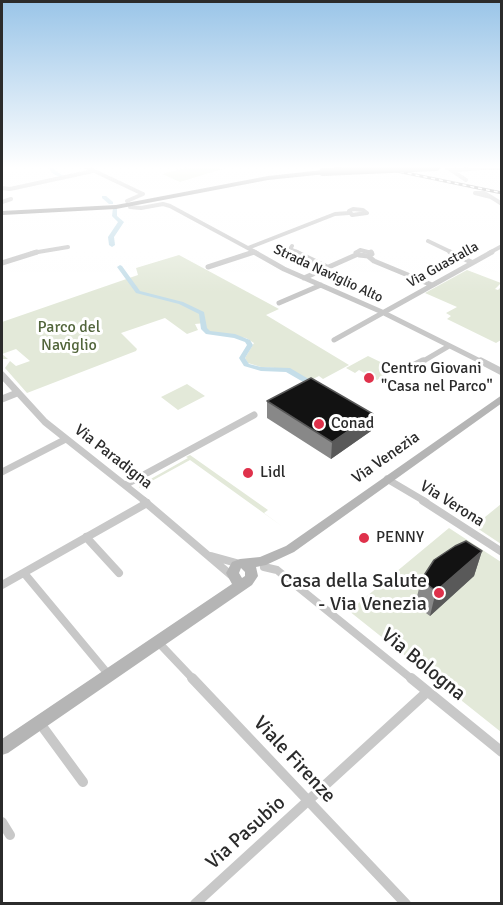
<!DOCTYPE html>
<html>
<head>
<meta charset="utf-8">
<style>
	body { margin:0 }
	#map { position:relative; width:503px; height:905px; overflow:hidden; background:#fff; font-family:Signika,sans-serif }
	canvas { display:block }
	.frame { position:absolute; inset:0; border:3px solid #2b2b2b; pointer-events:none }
</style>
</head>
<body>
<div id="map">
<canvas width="503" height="905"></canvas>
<div class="frame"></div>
</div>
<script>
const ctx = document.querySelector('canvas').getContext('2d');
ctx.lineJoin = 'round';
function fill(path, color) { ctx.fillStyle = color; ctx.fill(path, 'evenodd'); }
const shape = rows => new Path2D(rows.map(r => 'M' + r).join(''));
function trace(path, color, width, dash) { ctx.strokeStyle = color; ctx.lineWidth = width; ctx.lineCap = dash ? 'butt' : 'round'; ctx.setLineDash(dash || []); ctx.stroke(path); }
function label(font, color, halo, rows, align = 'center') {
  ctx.font = font + ' Signika,sans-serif'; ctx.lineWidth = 6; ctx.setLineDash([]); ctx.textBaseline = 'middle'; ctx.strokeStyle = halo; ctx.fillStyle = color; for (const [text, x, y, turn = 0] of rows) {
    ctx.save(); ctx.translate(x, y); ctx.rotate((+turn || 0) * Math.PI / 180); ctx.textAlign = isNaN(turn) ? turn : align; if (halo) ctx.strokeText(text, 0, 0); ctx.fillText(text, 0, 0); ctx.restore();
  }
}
fill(shape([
	[187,167,215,167,222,169,180,182,162,174],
	[179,255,279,309,266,315,349,365,323,379,319,376,309,381,289,369,261,367,248,363,245,358,254,343,246,338,209,332,205,329,205,323,195,324,198,330,187,334,165,318,121,333,137,349,136,351,27,393,5,368,10,361,16,366,30,361,16,349,2,354,8,359,2,359,2,322,138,275,136,268],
	[467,270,501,283,495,289,498,290,501,287,501,340,496,343,447,319,451,316,446,313,457,307,425,293],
	[368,356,395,369,377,380,359,370,355,373,346,368],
	[187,384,205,396,178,410,161,397],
	[190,455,268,510,264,513,283,527,190,460,139,488,140,485,188,458,186,457],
	[501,504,502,504,501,544,474,526],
	[449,528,501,562,501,732,349,611]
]), '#e3e9d9');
fill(shape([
	[49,167,53,167,56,171,65,177,61,178,52,173,49,167],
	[102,196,106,196,113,202,113,204,109,204,102,198,102,196],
	[113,208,117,208,117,216,124,222,114,237,115,245,112,247,109,245,108,237,118,222,112,216,113,208],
	[120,265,122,266,140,291,183,302,204,312,207,328,210,331,235,334,250,340,253,345,245,358,249,364,261,367,290,368,312,381,308,383,305,383,286,372,261,371,244,366,239,358,247,345,245,342,234,338,206,334,201,329,199,314,179,304,136,293,117,267,120,265]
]), '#c5dee9');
trace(shape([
	[86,167,143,194,127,201],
	[447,168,459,170,481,168],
	[451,170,466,180],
	[2,188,10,189,93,171],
	[475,193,484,193,491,197,475,193],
	[491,197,502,204],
	[2,202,11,199],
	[130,207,141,208,163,204,170,206,257,253],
	[353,209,363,210,367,213,352,215,349,211,353,209],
	[428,241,453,253],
	[292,246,290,249,299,253],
	[248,248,335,214,349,213],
	[32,253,68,247],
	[250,253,254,252],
	[356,253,360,250,372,253],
	[489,253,502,246]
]), '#c8c8c8', 4);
trace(shape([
	[254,252,284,269,382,312,484,363],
	[296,252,327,267],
	[358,252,356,253,359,255,368,256,372,254,371,252],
	[450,252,471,262],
	[368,256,374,261,432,285],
	[2,263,37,252],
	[208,267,254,252],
	[304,278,358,254],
	[279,303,321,285],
	[334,340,492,252],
	[420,363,449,346]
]), '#c8c8c8', 5);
trace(shape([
	[481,361,502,372],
	[405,370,423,361],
	[2,375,45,422,146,502],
	[2,399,17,393],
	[2,472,66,439],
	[387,479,426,502],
	[125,485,254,415]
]), '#c8c8c8', 7);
trace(shape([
	[144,501,232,576],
	[423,501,502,552],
	[86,537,119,573],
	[211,556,240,564],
	[264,567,277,570,413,680],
	[24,573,108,674],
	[2,585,147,503],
	[158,642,194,680]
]), '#c8c8c8', 8);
trace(shape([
	[192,678,406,904],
	[411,678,502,752],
	[39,722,83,782],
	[2,822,10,835],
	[195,904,427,692]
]), '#c8c8c8', 10);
fill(shape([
	[480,167,502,167,502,170,481,170,478,168,480,167],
	[502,395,502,403,294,552,266,565,256,567,258,576,252,585,8,753,2,755,2,739,232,584,226,573,232,562,240,559,260,557,286,546,502,395],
	[241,568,245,572,245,576,242,578,239,573,241,568]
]), '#b5b5b5');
fill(shape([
	[323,170,326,170,326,174,268,180,116,209,2,215,2,211,116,205,268,176,323,170]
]), '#929292');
const rail = shape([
	[392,170,502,193]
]);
trace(rail, '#808080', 3);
trace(rail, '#fff', 1.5, [4]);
trace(shape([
	[323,172,436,167]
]), '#929292', 8);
fill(shape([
	[267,401,373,414,371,431,331,459,267,418],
	[482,551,474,576,430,616,415,605,421,580]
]), '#888');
fill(shape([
	[373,414,371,431,331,459,332,442],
	[482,551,474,576,430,616,436,591]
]), '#595959');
const building = shape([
	[311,378,373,414,332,442,267,401,311,378],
	[466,541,482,551,436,591,421,580,434,560,455,546,466,541]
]);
fill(building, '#121212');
trace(building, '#595959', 1.5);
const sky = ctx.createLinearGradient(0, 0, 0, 293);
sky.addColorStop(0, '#9ac5e8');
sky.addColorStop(0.57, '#fff');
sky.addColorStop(1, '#ffffff00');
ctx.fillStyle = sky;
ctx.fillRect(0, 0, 503, 293);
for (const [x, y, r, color] of [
	[369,378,6,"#df314b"],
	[319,424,6,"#df314b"],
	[248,473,6,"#df314b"],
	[364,538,6,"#df314b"],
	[439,593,6,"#df314b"]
]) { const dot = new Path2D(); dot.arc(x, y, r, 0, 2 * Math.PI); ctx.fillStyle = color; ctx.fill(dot); trace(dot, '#fff', 2); }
label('14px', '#2b2b2b', '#fff', [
	["Via Guastalla",443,265,-29],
	["Strada Naviglio Alto",328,274,25]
]);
label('16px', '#52653b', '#fff', [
	["Parco del",69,328],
	["Naviglio",69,346]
]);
label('16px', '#2b2b2b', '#fff', [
	["Centro Giovani",381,369],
	["\"Casa nel Parco\"",381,387],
	["Conad",331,424],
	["Lidl",260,473],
	["PENNY",376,538]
], 'left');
label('16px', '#2b2b2b', '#fff', [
	["Via Paradigna",113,457,38],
	["Via Venezia",386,458,-35],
	["Via Verona",452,504,32]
]);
label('20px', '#2b2b2b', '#fff', [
	["Casa della Salute",427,582],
	["- Via Venezia",427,605]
], 'right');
label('20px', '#2b2b2b', '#fff', [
	["Via Bologna",423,665,39],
	["Viale Firenze",294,760,47],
	["Via Pasubio",246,833,-42]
]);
</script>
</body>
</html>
